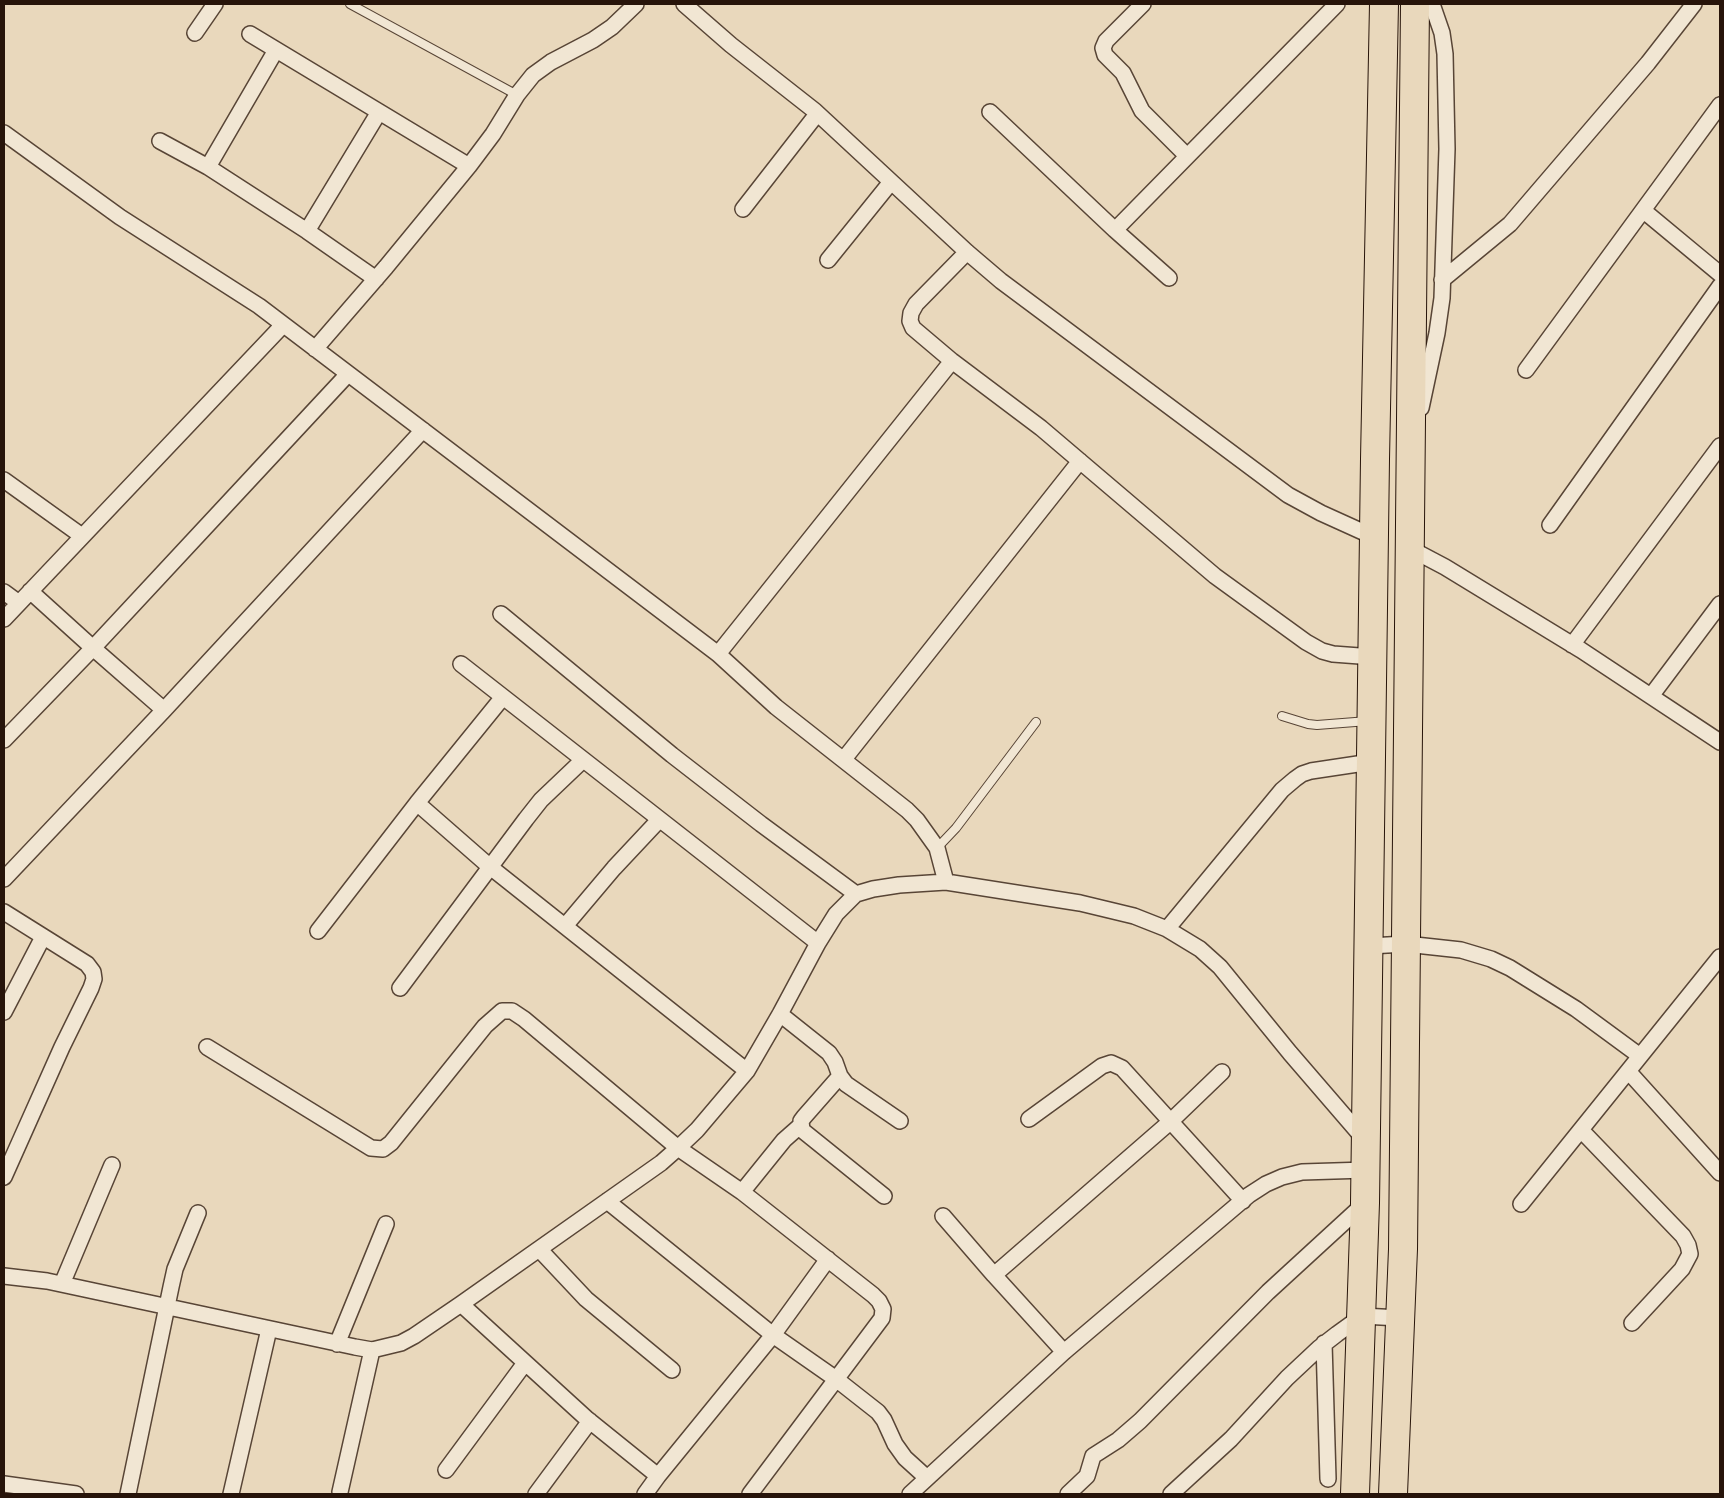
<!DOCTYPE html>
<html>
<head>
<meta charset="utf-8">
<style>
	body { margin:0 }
	#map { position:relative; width:1724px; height:1498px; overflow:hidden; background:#e9d8bc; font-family:"IM FELL French Canon",serif }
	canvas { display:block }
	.frame { position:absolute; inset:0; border:5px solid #27140a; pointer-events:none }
</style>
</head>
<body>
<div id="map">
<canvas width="1724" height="1498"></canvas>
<div class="frame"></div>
</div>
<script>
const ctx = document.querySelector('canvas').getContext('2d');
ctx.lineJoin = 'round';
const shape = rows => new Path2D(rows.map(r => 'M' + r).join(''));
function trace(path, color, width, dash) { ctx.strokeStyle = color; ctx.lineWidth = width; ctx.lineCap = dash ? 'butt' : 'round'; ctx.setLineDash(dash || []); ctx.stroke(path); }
const lane = shape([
	[350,4,517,95],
	[1282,716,1308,724,1317,725,1368,721],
	[937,848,956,828,1036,722]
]);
const street = shape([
	[684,4,731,45,815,111,967,252,1001,281,1288,495,1321,513,1374,537],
	[1143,4,1106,41,1103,48,1105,55,1123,73,1142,111,1187,156],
	[195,33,215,4],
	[250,34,469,166],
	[990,112,1115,230,1169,278],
	[4,133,120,217,259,306,718,654,776,707,907,810,917,820,937,848,946,882],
	[160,141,208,167,307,231,376,279],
	[208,167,276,50],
	[743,209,817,114],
	[1644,211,1720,274],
	[1115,230,1337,4],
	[307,231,379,112],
	[967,252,916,304,911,313,910,321,913,328,952,361,1041,428,1215,576,1306,642,1322,651,1333,654,1373,657],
	[828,260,891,182],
	[1442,280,1510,224,1648,63,1694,4],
	[315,349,386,267,469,166,493,134,517,95,533,75,551,62,593,40,612,27,636,4],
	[1526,370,1720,105],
	[1421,408,1437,333,1442,298,1447,149,1445,54,1442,33,1432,4],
	[4,480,82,536],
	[1550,525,1720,286],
	[1409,548,1445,567,1581,650,1720,742],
	[30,591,93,648,164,710],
	[4,592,19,603],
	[501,614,672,755,761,824,856,894],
	[4,619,283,325],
	[1572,645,1720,446],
	[718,654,952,361],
	[461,664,818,943],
	[1651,696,1720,604],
	[4,740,93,648,348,374],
	[844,759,1080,461],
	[417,803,489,866,747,1071],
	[4,879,164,710,423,430],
	[4,912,87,964,93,972,94,979,91,988,62,1047,4,1177],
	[565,926,614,868,659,820],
	[1167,929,1282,790,1295,779,1302,774,1311,771,1371,762],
	[318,931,417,803,503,697],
	[1369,946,1406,944,1461,950,1491,959,1510,968,1576,1009,1640,1056],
	[400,988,526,819,541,800,583,760],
	[4,1012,43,937],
	[780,1014,829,1053,835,1062,840,1076,846,1084,900,1121],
	[207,1047,371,1148,383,1149,391,1143,485,1026,502,1011,512,1011,524,1019,678,1148,742,1192,873,1295,879,1301,883,1309,882,1318,750,1494],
	[1628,1071,1720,1173],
	[840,1076,804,1117,801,1121,802,1130,884,1196],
	[1029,1119,1102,1066,1111,1063,1122,1068,1243,1201],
	[1581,1130,1683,1236,1688,1245,1690,1254,1682,1269,1632,1323],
	[742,1192,784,1140,801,1125],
	[607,1201,773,1335,836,1379,878,1412,884,1420,895,1444,905,1458,927,1478],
	[1521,1204,1720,957],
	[943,1216,994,1275,1064,1352],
	[539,1249,586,1299,672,1370],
	[994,1275,1170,1122,1222,1072],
	[4,1276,47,1281,355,1347,372,1350,401,1343,414,1336,461,1304,661,1163,678,1148,697,1130,747,1071,780,1014,818,943,836,914,856,894,873,889,899,885,946,882,1080,903,1134,916,1167,929,1200,949,1220,967,1290,1053,1365,1140],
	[62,1284,112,1165],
	[461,1304,586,1418,658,1476],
	[1324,1343,1328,1479],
	[337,1344,386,1224],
	[446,1470,525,1363],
	[4,1484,76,1494],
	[340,1492,372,1350],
	[128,1494,171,1287,175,1269,198,1213],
	[231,1494,269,1329],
	[536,1494,590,1421],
	[645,1494,658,1476,773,1335,828,1259],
	[910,1494,1064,1352,1249,1195,1266,1184,1282,1177,1302,1172,1366,1170],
	[1068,1494,1087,1476,1093,1456,1118,1440,1140,1421,1268,1292,1365,1203],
	[1171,1494,1231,1439,1287,1378,1319,1348,1337,1334,1362,1316,1400,1318]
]);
const highway = shape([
	[1355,1494,1365,1203,1375,459,1384,4],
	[1393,1494,1403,1249,1415,4]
]);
trace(lane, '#584536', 10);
trace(street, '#584536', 18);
trace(highway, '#27140a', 30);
trace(lane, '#f1e6d3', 8);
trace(street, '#f1e6d3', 15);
trace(highway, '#e9d8bc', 28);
</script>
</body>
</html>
